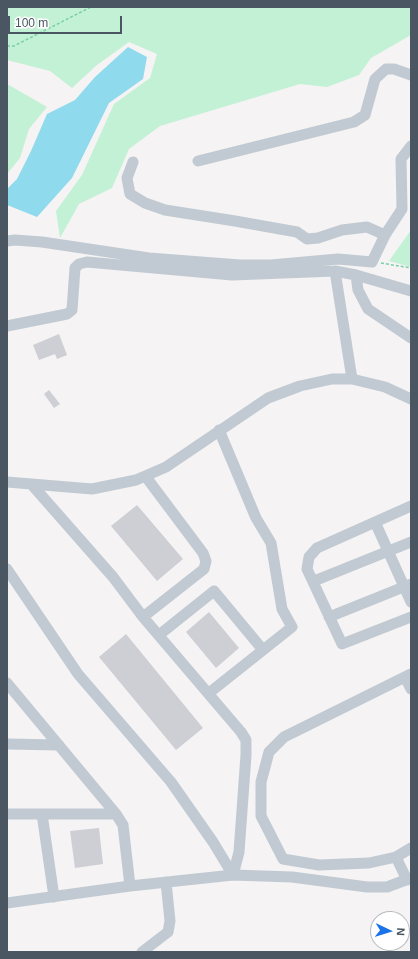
<!DOCTYPE html>
<html>
<head>
<meta charset="utf-8">
<style>
	body { margin:0 }
	#map { position:relative; width:418px; height:959px; overflow:hidden; background:#f5f3f3; font-family:Arial,sans-serif }
	canvas { display:block }
	.frame { position:absolute; inset:0; border:8px solid #4a5661; pointer-events:none }
	.north { position:absolute; left:370px; top:911px; width:40px; height:40px; box-sizing:border-box; background:#fff; border:1px solid #b7bbc0; border-radius:50%; rotate:94deg; font-size:11px; font-weight:700; line-height:16px; text-align:center; color:#4a5661 }
	.north::after { content:''; display:block; margin:auto; width:14px; height:18px; background:#1a73e8; clip-path:polygon(50% 0,100% 100%,50% 72%,0 100%) }
	.scale { position:absolute; left:8px; top:16px; width:114px; height:18px; box-sizing:border-box; border:2px solid #4a5661; border-top:0; padding-left:5px; font-size:12px; line-height:14px; white-space:nowrap; color:#4a5661; -webkit-text-stroke:3px #fff; paint-order:stroke }
</style>
</head>
<body>
<div id="map">
<canvas width="418" height="959"></canvas>
<div class="frame"></div>
<div class="north">N</div>
<div class="scale">100 m</div>
</div>
<script>
const ctx = document.querySelector('canvas').getContext('2d');
ctx.lineJoin = 'round';
function fill(path, color) { ctx.fillStyle = color; ctx.fill(path, 'evenodd'); }
const shape = rows => new Path2D(rows.map(r => 'M' + r).join(''));
function trace(path, color, width, dash) { ctx.strokeStyle = color; ctx.lineWidth = width; ctx.lineCap = dash ? 'butt' : 'round'; ctx.setLineDash(dash || []); ctx.stroke(path); }
fill(shape([
	[7,7,411,7,411,35,371,58,359,75,327,87,300,84,160,126,129,149,112,188,79,204,60,238,56,211,82,175,114,104,150,78,157,54,129,42,97,65,72,88,50,71,7,60],
	[7,84,47,107,29,129,20,158,7,174],
	[411,230,411,267,389,261]
]), '#c3f1d5');
fill(shape([
	[128,47,147,57,143,79,109,103,72,178,37,217,7,205,7,189,17,179,31,151,47,114,75,100,95,77]
]), '#90daee');
fill(shape([
	[59,334,67,355,57,359,55,354,39,360,33,345],
	[49,390,60,404,54,408,44,394],
	[137,505,183,559,157,581,111,526],
	[209,612,239,648,216,668,186,632],
	[126,634,203,728,176,750,99,657],
	[99,828,103,864,75,868,70,831]
]), '#cdcfd5');
trace(shape([
	[7,46,14,46,91,7],
	[381,263,411,268]
]), '#7ad0a6', 1.5, [3, 2]);
trace(shape([
	[198,161,354,122,365,115,375,79,386,69,394,69,411,75],
	[133,162,127,178,130,194,145,203,165,210,235,221,297,232,307,239,318,238,342,230,367,227,385,235],
	[7,241,15,240,42,242,149,258,240,265,271,265,338,259,372,262,385,235,402,209,401,159,411,146],
	[335,271,352,379],
	[356,275,358,290,368,309,411,338],
	[7,326,67,314,72,310,75,268,79,264,87,262,232,275,335,271,356,275,411,291],
	[7,482,92,489,136,480,166,467,268,398,300,386,332,379,352,379,385,387,411,399],
	[33,486,113,577,143,617,204,569,206,561,203,553,146,477],
	[411,506,317,548,309,557,307,569,342,644,411,617],
	[375,522,411,602],
	[7,569,78,674,171,782,213,842,233,875],
	[314,581,411,542],
	[143,617,241,732,246,740,246,755,239,852,233,875],
	[329,617,411,584],
	[159,635,214,591,263,650],
	[405,677,411,689],
	[7,683,116,814,123,825,130,886],
	[209,693,292,627,282,609,271,543,256,518,219,430],
	[7,744,59,745],
	[7,814,116,814],
	[42,814,54,897],
	[396,857,369,863,319,865,283,859,261,816,261,782,269,752,284,737,411,674],
	[407,880,396,857,411,848],
	[7,903,130,886,233,875,292,877,367,887,387,887,411,878],
	[142,952,168,932,170,921,166,882]
]), '#c1cad2', 11);
</script>
</body>
</html>
